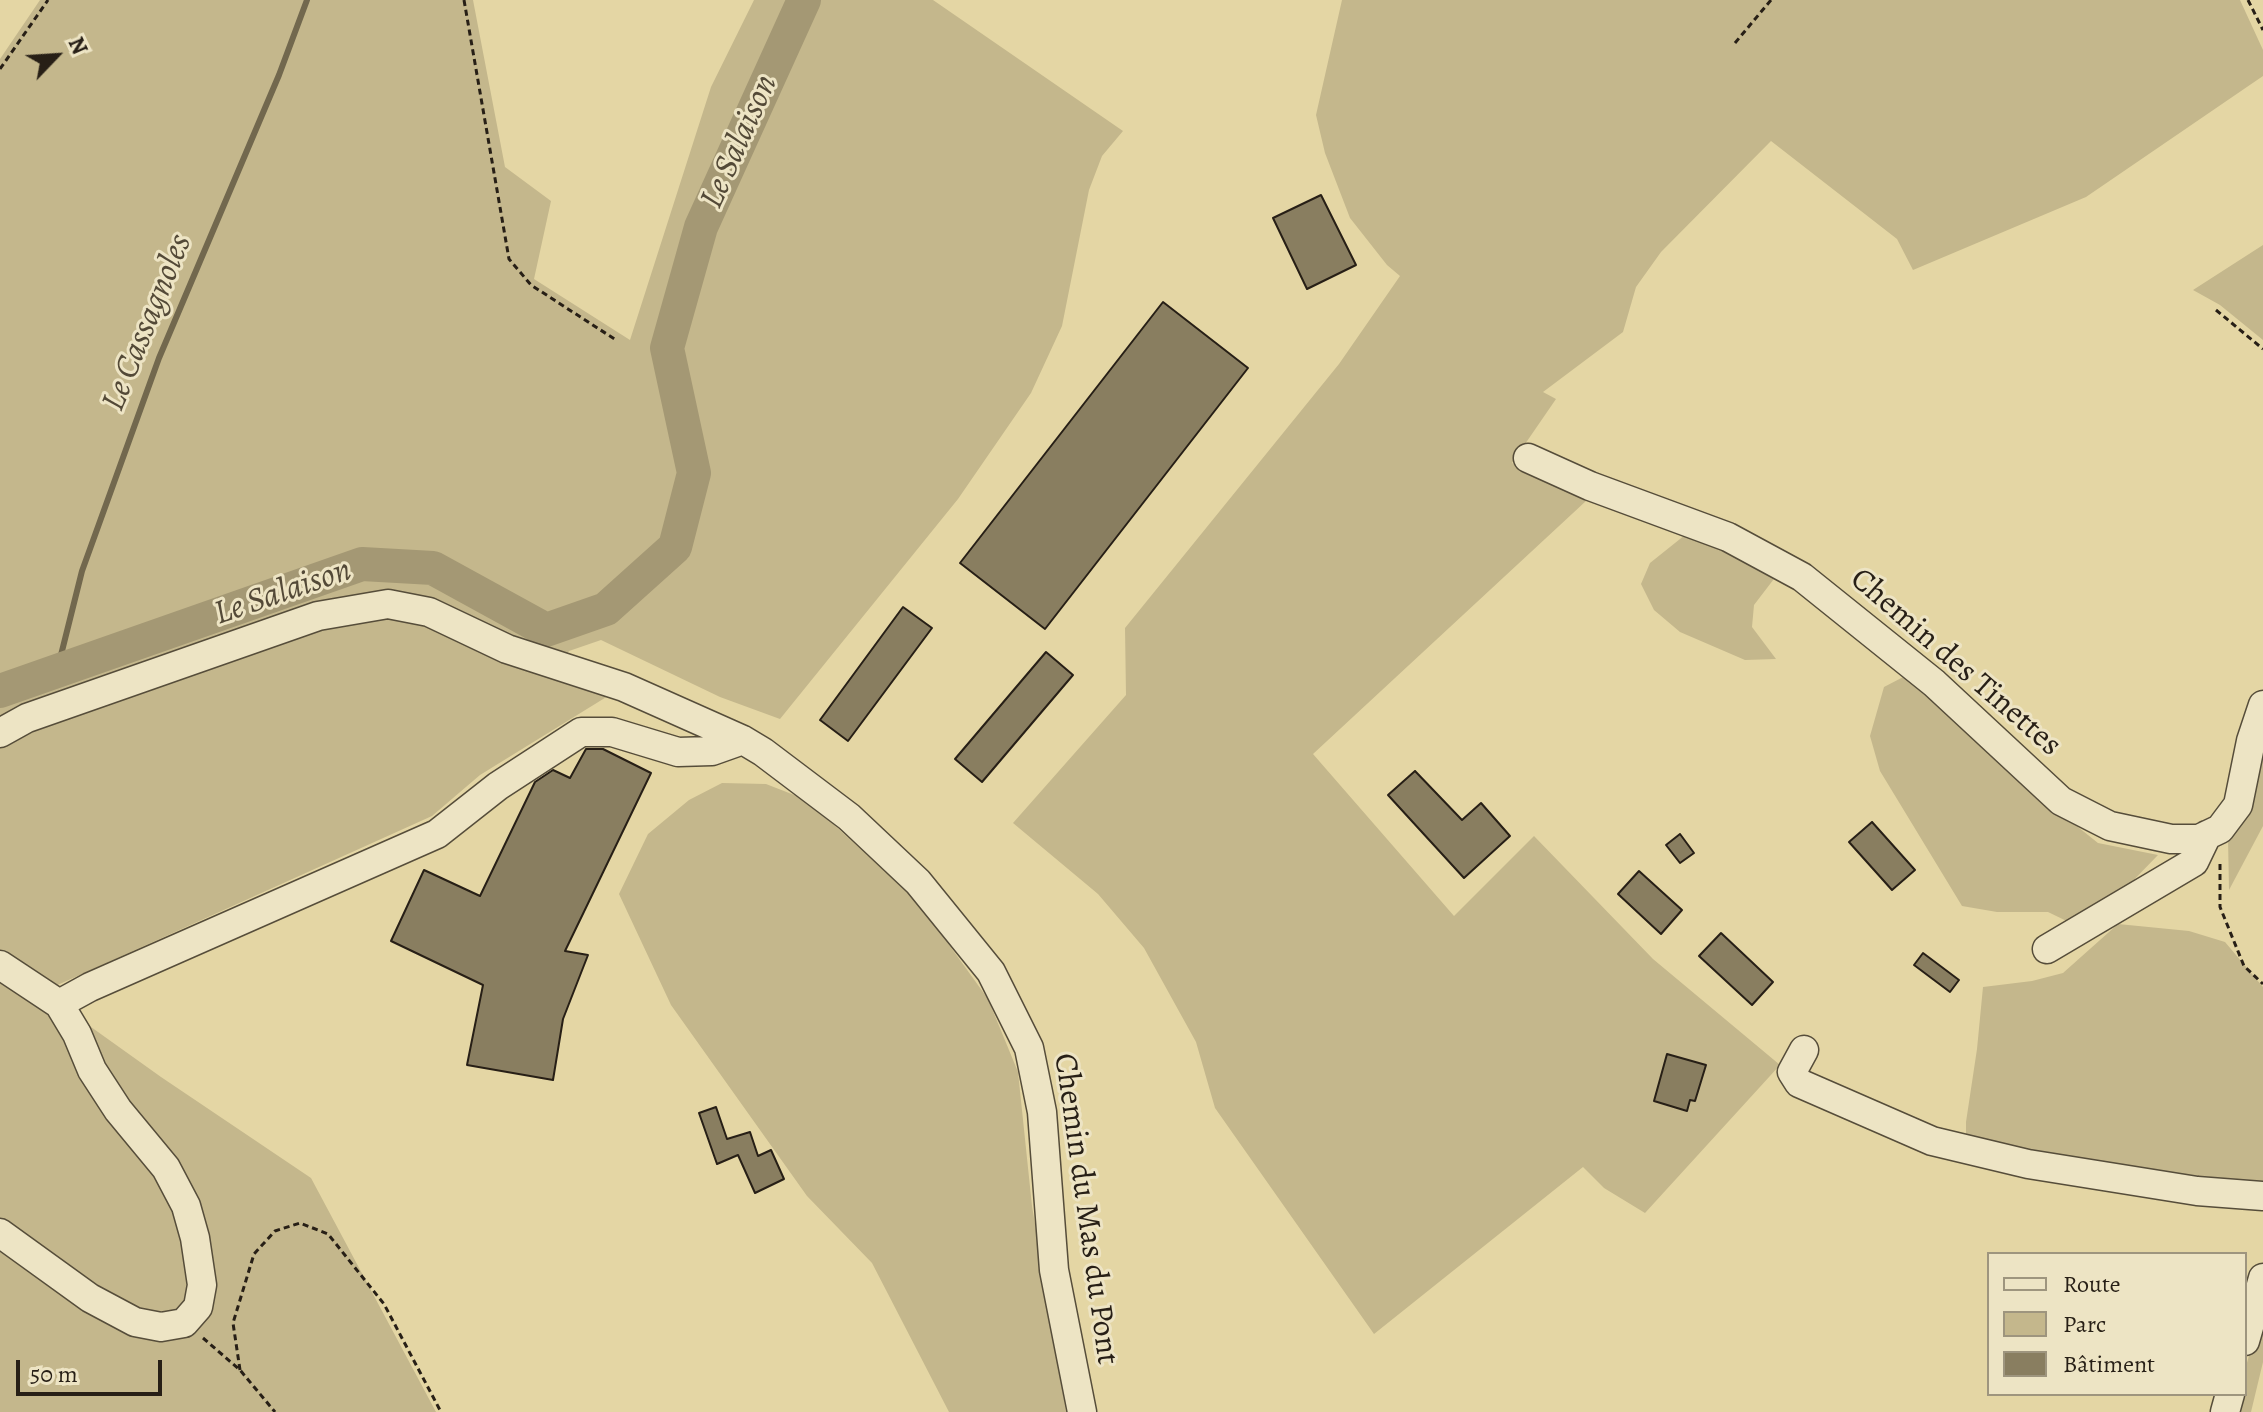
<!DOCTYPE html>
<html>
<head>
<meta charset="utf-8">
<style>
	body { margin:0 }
	#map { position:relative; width:2263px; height:1412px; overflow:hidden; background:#e4d6a4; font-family:Alegreya,serif }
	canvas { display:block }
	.legend { position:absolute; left:1987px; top:1252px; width:260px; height:144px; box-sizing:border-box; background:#ede4c4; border:2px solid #9e957e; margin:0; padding:10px 14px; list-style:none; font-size:24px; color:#271f16 }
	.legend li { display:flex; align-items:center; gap:16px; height:40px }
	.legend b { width:40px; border:2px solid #9e957e }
	.north { position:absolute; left:16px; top:16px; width:80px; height:80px; -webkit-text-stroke:6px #ede4c4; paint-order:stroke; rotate:65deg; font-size:22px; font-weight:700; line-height:32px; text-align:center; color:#271f16 }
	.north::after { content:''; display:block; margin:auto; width:28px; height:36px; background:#271f16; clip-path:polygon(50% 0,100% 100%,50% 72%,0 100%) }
	.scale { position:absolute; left:16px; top:1360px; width:146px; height:36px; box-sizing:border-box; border:4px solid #271f16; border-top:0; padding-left:10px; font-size:24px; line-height:28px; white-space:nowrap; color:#271f16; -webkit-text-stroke:6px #ede4c4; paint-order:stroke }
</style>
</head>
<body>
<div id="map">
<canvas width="2263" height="1412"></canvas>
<ul class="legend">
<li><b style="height:10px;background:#ede4c4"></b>Route</li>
<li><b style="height:22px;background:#c4b78c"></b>Parc</li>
<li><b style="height:22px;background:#897e60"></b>Bâtiment</li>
</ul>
<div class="north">N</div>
<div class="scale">50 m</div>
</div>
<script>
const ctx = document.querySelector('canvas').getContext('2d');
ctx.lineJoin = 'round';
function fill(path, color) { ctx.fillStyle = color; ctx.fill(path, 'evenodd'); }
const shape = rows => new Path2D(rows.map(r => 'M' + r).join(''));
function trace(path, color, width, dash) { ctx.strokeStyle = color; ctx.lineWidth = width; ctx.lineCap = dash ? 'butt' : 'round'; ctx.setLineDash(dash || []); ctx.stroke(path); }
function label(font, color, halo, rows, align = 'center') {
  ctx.font = font + ' Alegreya,serif'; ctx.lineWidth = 6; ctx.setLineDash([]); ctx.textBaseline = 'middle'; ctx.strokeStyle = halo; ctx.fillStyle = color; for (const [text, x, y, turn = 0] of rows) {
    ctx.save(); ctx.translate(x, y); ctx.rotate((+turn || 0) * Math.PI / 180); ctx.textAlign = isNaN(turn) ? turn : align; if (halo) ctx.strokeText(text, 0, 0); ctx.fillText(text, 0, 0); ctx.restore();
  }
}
fill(shape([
	[40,0,473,0,505,167,551,201,534,279,630,340,711,87,754,0,933,0,1123,131,1102,156,1089,190,1062,326,1031,393,958,499,780,719,720,697,601,640,569,651,554,674,608,696,480,775,432,816,42,992,161,1077,311,1178,436,1412,0,1412,0,59],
	[1342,0,2240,0,2263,50,2263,76,2086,197,1913,270,1897,239,1771,141,1661,252,1636,287,1623,332,1543,392,1556,399,1512,463,1586,501,1313,754,1454,916,1534,836,1653,959,1780,1065,1645,1213,1604,1188,1583,1167,1374,1334,1215,1108,1196,1042,1144,948,1098,894,1013,823,1126,695,1125,628,1339,364,1400,276,1387,265,1350,218,1325,153,1316,115],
	[2263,245,2263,340,2220,305,2193,290],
	[1685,535,1780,571,1754,605,1752,627,1776,659,1745,660,1680,632,1654,610,1641,584,1650,563],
	[1909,674,2029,788,2098,843,2158,855,2124,890,2077,926,2048,912,1997,912,1962,906,1880,771,1870,736,1884,687],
	[2263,732,2263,826,2229,890,2228,838],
	[722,783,766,784,807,800,919,903,988,999,1018,1072,1032,1206,1066,1412,949,1412,872,1263,807,1196,671,1005,619,894,648,834,689,800],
	[2118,924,2189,931,2225,942,2263,987,2263,1186,2257,1188,1966,1143,1966,1122,1977,1049,1983,987,2032,981,2063,973],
	[2263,1305,2263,1362,2251,1412,2233,1412,2238,1394,2245,1394,2245,1370]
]), '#c4b78c');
trace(shape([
	[57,671,82,571,159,358,279,75,307,0]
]), '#72684e', 6);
trace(shape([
	[0,691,362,564,433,568,546,630,606,609,675,547,694,473,667,348,701,227,804,0]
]), '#a49874', 34);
const building = shape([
	[1321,195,1356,265,1307,289,1273,218,1321,195],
	[1163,302,1248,368,1045,629,960,563,1163,302],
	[903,607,932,628,848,741,820,720,903,607],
	[1046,652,1073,675,982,782,955,759,1046,652],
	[586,749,603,749,651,773,565,951,588,955,563,1019,553,1080,467,1065,483,985,391,941,424,870,480,896,535,782,553,770,570,778,586,749],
	[1415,771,1462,820,1481,803,1510,836,1464,878,1388,795,1415,771],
	[1872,822,1915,870,1892,890,1849,842,1872,822],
	[1680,834,1694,853,1680,863,1666,845,1680,834],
	[1639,871,1682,910,1661,934,1618,894,1639,871],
	[1721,933,1773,982,1752,1005,1699,956,1721,933],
	[1923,953,1959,980,1950,992,1914,965,1923,953],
	[1667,1054,1706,1065,1695,1101,1690,1100,1687,1111,1654,1101,1667,1054],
	[716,1107,727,1139,750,1132,758,1156,771,1150,784,1179,755,1193,738,1155,717,1164,699,1113,716,1107]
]);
fill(building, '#897e60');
trace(building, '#271f16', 2);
const minor = shape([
	[1528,458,1590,486,1728,537,1802,577,1934,683,2061,801,2110,826,2171,839,2199,839,2220,829,2238,805,2251,741,2263,705],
	[0,733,27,718,318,616,388,604,429,612,507,649,624,687,743,740,763,752,849,817,918,882,991,972,1029,1048,1042,1112,1054,1270,1082,1412],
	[2047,949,2194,862,2207,835],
	[0,965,59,1004,77,1034,92,1070,118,1110,166,1168,186,1206,195,1238,202,1285,198,1307,184,1323,161,1327,135,1322,90,1298,0,1233],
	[59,1004,90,987,437,834,498,786,581,732,612,732,678,752,712,751,743,740],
	[1804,1050,1792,1072,1799,1083,1932,1141,2028,1164,2197,1191,2263,1196],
	[2245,1341,2263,1278],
	[2225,1412,2230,1394]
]);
trace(minor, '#564d3a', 31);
trace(shape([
	[464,0,509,259,531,285,616,340],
	[2248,0,2263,30],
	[1735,43,1771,0],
	[0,69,48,0],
	[2216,310,2263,349],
	[2220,864,2220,907,2244,966,2263,984],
	[203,1338,240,1370,275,1412],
	[240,1370,233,1323,254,1254,275,1231,300,1223,328,1234,384,1304,441,1412]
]), '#271f16', 3, [6, 4]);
trace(minor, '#ede4c4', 28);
label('32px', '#271f16', '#ede4c4', [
	["Chemin des Tinettes",1955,663,41],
	["Chemin du Mas du Pont",1085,1209,82]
]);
label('italic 34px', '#534937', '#ede4c4', [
	["Le Salaison",740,142,-66],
	["Le Cassagnoles",148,323,-68],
	["Le Salaison",283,593,-19]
]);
</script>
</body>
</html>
